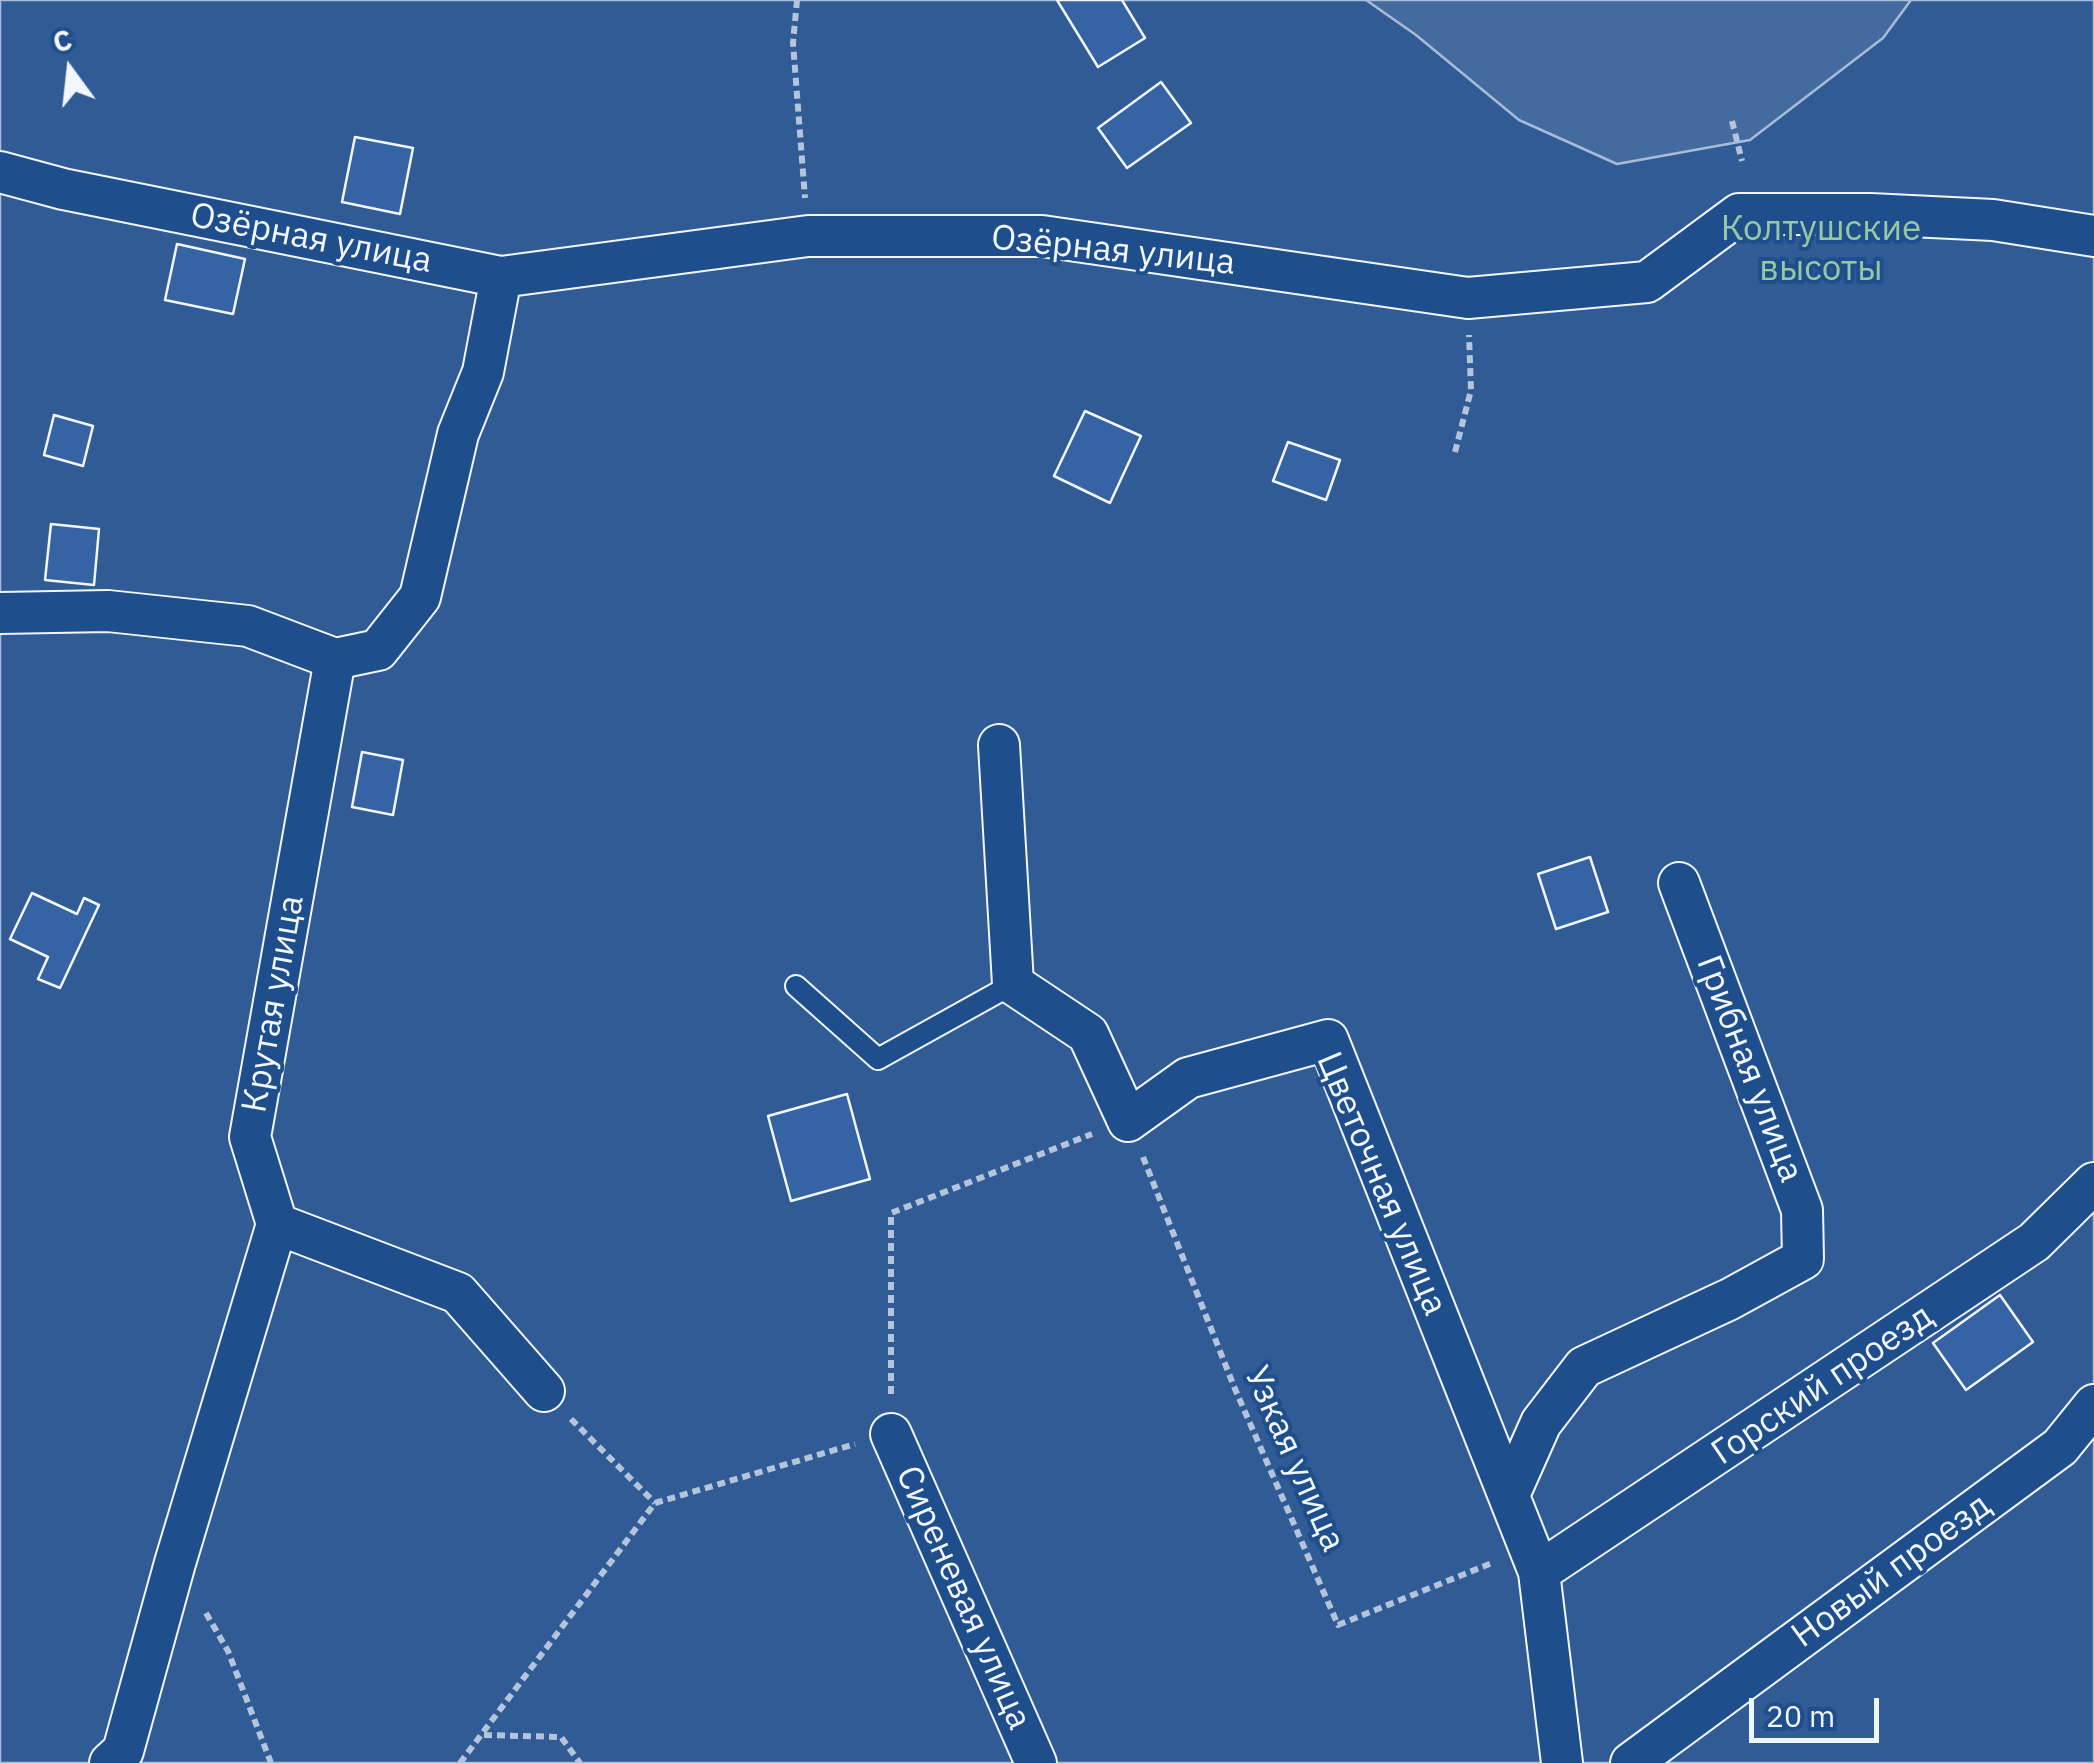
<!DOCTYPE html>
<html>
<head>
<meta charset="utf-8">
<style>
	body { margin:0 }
	#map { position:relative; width:2094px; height:1763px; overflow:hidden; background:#1f4e8c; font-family:"IBM Plex Sans",sans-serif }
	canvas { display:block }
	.north { position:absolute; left:20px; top:20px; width:100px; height:100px; -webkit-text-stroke:8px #1f4e8c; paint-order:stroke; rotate:345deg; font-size:28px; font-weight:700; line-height:40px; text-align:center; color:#f2f6ff }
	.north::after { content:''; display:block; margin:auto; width:35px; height:45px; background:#f2f6ff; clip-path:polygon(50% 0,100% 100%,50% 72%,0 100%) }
	.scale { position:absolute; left:1749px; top:1698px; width:130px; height:45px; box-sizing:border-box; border:5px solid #f2f6ff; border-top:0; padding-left:12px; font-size:30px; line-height:35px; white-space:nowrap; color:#f2f6ff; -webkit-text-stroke:8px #1f4e8c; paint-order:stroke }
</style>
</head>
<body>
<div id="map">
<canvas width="2094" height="1763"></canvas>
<div class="north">С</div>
<div class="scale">20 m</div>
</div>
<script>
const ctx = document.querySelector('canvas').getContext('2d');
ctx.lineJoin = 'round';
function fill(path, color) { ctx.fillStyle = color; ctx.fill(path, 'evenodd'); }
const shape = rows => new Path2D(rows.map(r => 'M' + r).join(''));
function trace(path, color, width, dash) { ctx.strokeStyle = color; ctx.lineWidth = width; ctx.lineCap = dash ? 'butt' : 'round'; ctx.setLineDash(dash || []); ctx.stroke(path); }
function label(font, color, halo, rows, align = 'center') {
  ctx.font = font + ' "IBM Plex Sans",sans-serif'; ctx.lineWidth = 8; ctx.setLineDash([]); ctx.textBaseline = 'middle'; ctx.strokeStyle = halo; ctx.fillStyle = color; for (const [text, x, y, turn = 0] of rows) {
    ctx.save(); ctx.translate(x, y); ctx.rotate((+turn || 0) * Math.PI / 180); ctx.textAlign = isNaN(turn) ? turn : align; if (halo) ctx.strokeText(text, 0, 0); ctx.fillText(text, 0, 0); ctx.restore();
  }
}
const green = shape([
	[0,0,2094,0,2094,1763,0,1763,0,0]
]);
fill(green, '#305b95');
trace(green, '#a8bbd7', 2.5);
const water = shape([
	[1366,0,1911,0,1883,38,1750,140,1617,164,1519,120,1416,35,1366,0]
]);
fill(water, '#446ba0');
trace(water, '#a8bbd7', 2.5);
const building = shape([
	[1057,0,1122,0,1145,38,1098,67,1057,0],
	[1161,82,1191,123,1127,168,1098,128,1161,82],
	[355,137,413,148,400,214,342,202,355,137],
	[177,244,245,259,233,314,165,300,177,244],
	[1085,411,1141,436,1110,503,1054,476,1085,411],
	[54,415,93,426,83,466,44,455,54,415],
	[1288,442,1340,460,1326,500,1273,481,1288,442],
	[51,524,99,529,94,585,45,580,51,524],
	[362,752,403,760,393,815,352,807,362,752],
	[1590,857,1608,912,1556,929,1538,874,1590,857],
	[32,893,77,914,84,898,99,905,60,988,38,979,48,957,10,939,32,893],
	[847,1094,870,1179,791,1201,768,1116,847,1094],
	[2000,1295,2033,1342,1966,1390,1933,1343,2000,1295]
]);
fill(building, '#3563a3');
trace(building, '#f2f6ff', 2.5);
const lane = shape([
	[796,986,878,1059,1013,984]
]);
const street = shape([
	[0,172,63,189,501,277,808,236,1042,236,1468,298,1647,282,1739,214,1870,214,1993,220,2094,236],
	[0,613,108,611,248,626,335,659],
	[335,659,378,650,420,597,458,434,483,372,501,277],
	[999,745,1013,984,1088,1034,1128,1121,1188,1078,1328,1040,1539,1572,1562,1763],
	[277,1224,458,1293,544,1391],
	[891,1434,1036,1763],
	[1509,1495,1541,1423,1584,1367,1730,1299,1803,1259,1802,1210,1679,883],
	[1539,1572,2034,1242,2094,1183],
	[110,1763,123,1751,175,1563,277,1224,250,1137,335,659],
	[1631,1763,2060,1447,2094,1405]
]);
trace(lane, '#f2f6ff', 24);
trace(street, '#f2f6ff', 44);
trace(shape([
	[797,0,793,43,805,198],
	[1732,121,1742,161],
	[1455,452,1471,390,1469,335],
	[1143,1157,1235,1389,1338,1625,1492,1563],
	[891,1394,891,1213,1092,1134],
	[571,1419,655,1503],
	[206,1613,228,1651,271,1763],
	[484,1735,561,1737,580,1763],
	[460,1763,655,1503,855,1444]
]), '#b3c4dc', 6, [8, 5]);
trace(lane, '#1f4e8c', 20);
trace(street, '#1f4e8c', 40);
label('35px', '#97c8a6', '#1f4e8c', [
	["Колтушские",1821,230],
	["высоты",1821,270]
]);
label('35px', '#f2f6ff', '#1f4e8c', [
	["Озёрная улица",311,239,11],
	["Озёрная улица",1113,251,6],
	["Крутая улица",274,1004,-80],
	["Грибная улица",1749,1069,69],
	["Цветочная улица",1381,1184,67],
	["Горский проезд",1823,1385,-34],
	["Узкая улица",1294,1459,66],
	["Новый проезд",1892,1571,-36],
	["Сиреневая улица",963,1598,66]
]);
</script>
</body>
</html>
